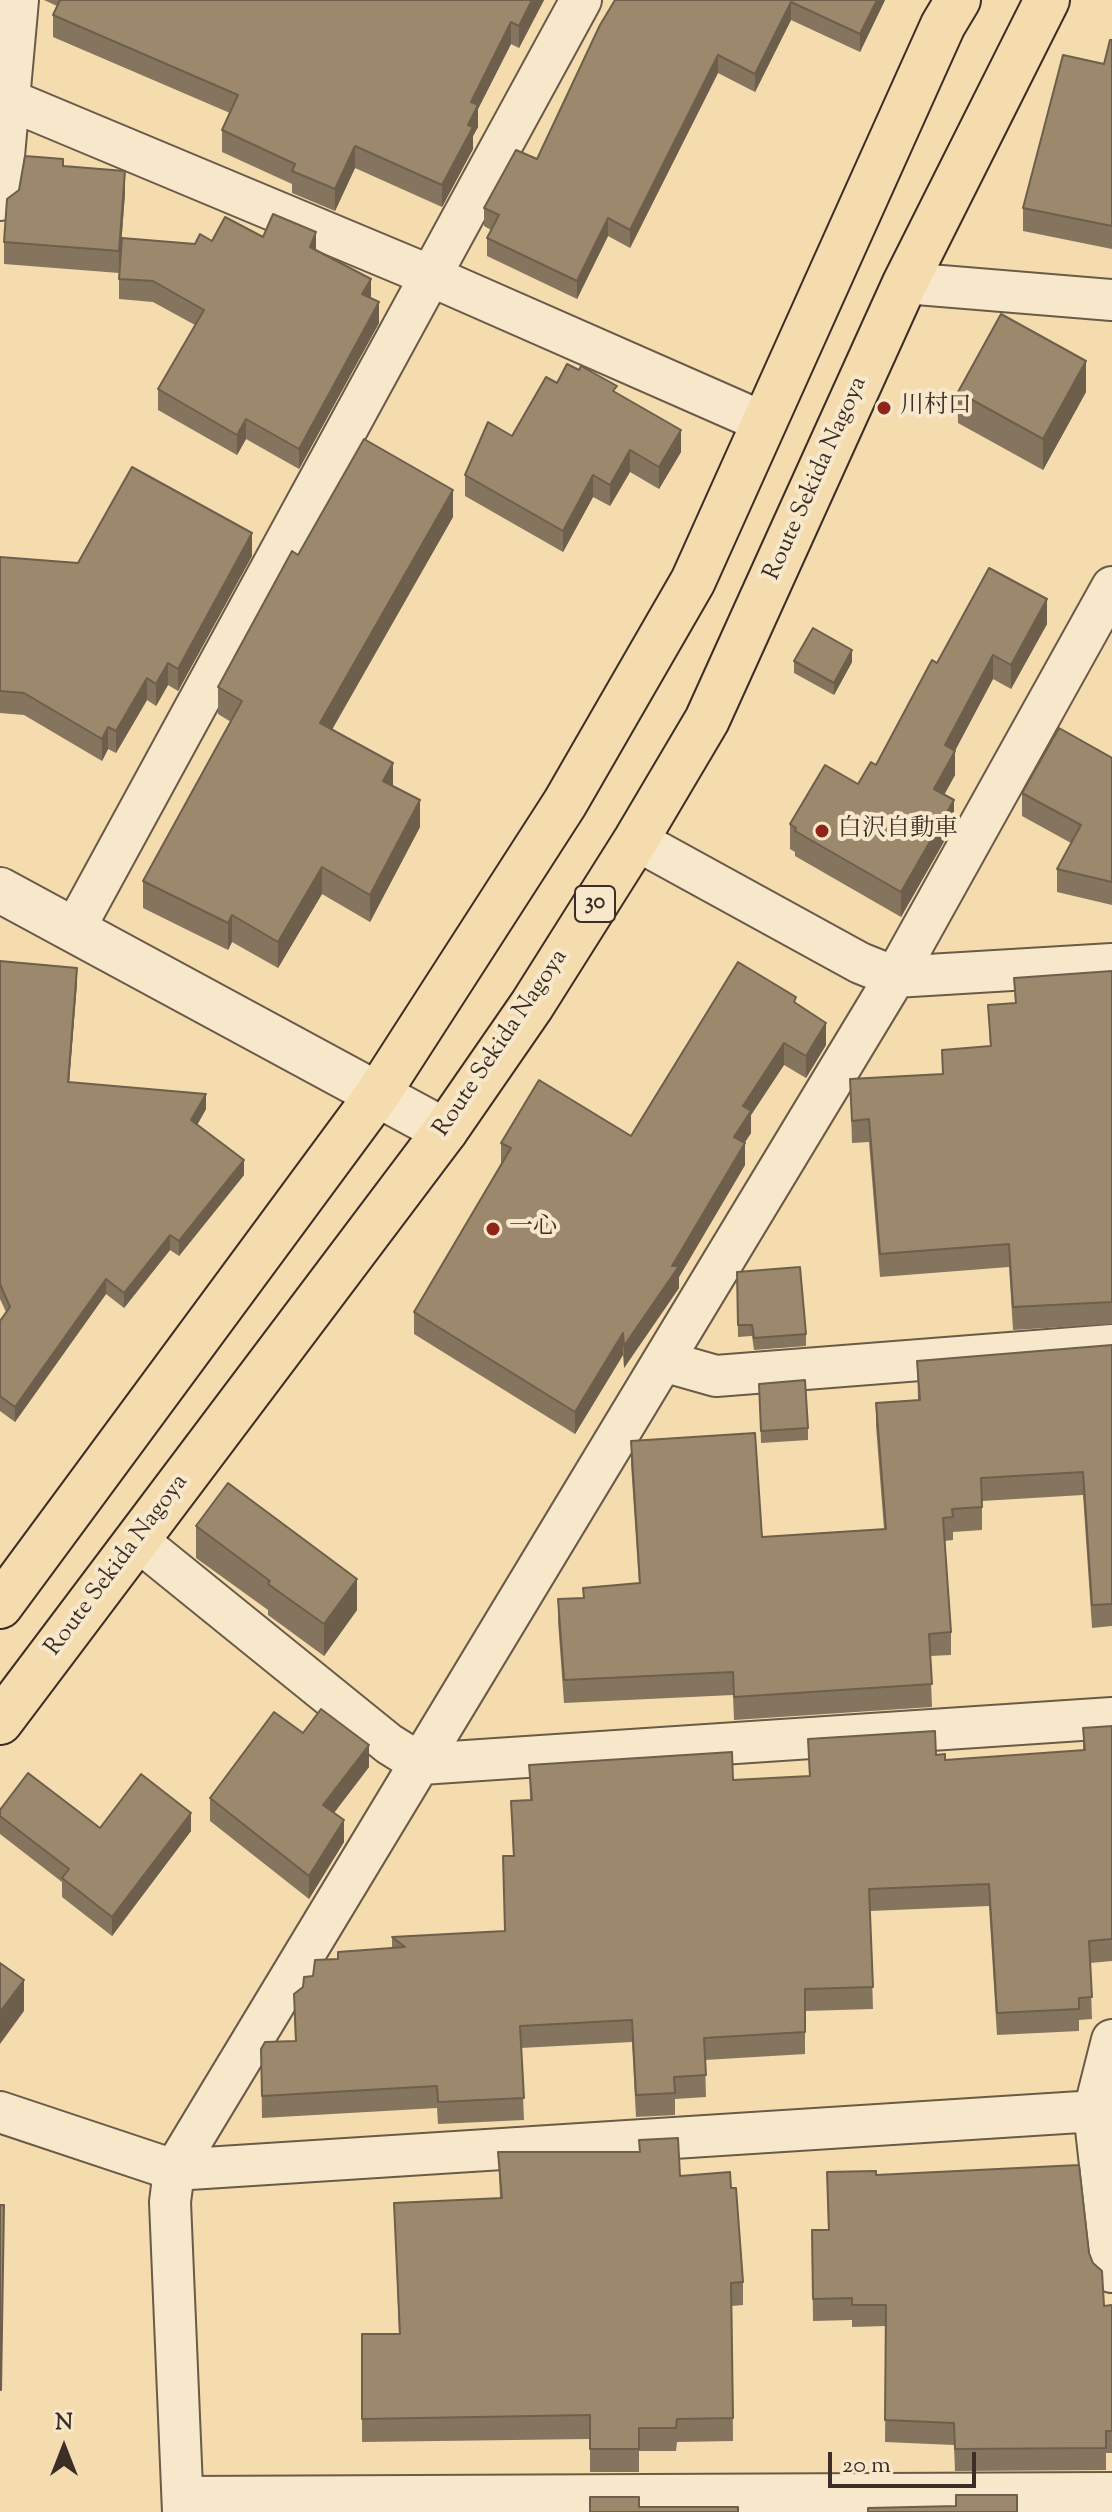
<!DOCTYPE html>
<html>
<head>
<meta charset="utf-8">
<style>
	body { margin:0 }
	#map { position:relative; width:1112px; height:2512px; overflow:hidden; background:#f4dcaf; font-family:"Sorts Mill Goudy",serif }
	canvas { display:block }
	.north { position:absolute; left:24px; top:2408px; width:80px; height:80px; -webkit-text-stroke:6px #f8e8cb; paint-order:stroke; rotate:0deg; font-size:22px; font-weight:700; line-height:32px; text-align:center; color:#3c2e26 }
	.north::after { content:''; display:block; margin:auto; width:28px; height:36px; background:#3c2e26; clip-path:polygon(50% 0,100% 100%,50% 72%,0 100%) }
	.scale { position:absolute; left:828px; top:2452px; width:148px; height:36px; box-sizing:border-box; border:4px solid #3c2e26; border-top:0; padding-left:10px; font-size:24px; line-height:28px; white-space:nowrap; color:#3c2e26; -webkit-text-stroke:6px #f8e8cb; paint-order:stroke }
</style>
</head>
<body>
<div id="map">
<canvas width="1112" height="2512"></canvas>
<div class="north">N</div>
<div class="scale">20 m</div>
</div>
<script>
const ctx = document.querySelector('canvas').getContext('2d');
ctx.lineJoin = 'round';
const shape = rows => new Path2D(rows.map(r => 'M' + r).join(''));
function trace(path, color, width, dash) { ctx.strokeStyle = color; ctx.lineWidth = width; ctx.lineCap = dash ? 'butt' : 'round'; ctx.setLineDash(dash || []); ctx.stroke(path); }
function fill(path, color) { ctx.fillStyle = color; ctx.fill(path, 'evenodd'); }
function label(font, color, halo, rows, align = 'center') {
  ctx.font = font + ' "Sorts Mill Goudy","Noto Serif JP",serif'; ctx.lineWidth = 8; ctx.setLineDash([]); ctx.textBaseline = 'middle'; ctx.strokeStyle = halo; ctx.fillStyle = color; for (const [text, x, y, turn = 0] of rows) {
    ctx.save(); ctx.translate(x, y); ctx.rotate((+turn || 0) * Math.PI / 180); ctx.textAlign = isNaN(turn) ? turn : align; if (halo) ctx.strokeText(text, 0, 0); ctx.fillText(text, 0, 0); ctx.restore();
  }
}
const minor = shape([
	[0,96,433,277,765,423],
	[0,200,18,0],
	[905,283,1112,300],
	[636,840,860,963,895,977,1112,964],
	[75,928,581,0],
	[663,1361,716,1376,1112,1345],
	[137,1540,389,1744,421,1764,1112,1718],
	[1112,2040,1094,2111,1112,2272],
	[0,2112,174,2170,1112,2110],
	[183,2497,1112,2493],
	[183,2512,170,2202,174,2170,895,977,1112,587]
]);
const tertiary = shape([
	[0,890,445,1131]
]);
const primary = shape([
	[0,1606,377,1095,565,803,693,581,943,25,958,0],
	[0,1722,445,1131,532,1005,636,840,707,720,905,283,1047,0]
]);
trace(minor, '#6a5a48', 44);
trace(tertiary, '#6a5a48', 48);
trace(primary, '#3c2e26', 48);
trace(minor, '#f8e8cb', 40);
trace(tertiary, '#f8e8cb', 44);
trace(primary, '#f4dcaf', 44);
fill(shape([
	[44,0,544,0,519,48,511,44,478,109,478,127,473,136,473,149,442,207,355,168,335,211,292,193,292,184,222,152,222,130,230,113,53,37,53,15,57,6],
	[615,0,885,0,860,52,791,20,755,92,718,73,630,248,608,236,577,299,487,256,487,238,491,230,484,226,484,208,537,159],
	[1112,40,1112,249,1023,231,1023,208,1104,64],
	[63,166,125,193,119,273,4,264,4,242],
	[263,237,316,250,371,298,379,323,299,469,246,439,237,455,158,410,158,389,195,325,153,302,119,299,119,279,195,244,212,241],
	[557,383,617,393,681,452,659,489,630,472,610,506,593,497,563,552,465,496,465,475,512,436],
	[958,392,1086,392,1043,470,958,423],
	[453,517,332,730,393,786,420,827,370,922,322,894,278,968,232,942,228,950,143,908,143,881,231,722,218,714,218,687,298,555],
	[252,556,178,691,168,685,156,706,147,700,116,753,108,749,102,761,24,715,0,713,0,557,78,563],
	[1047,624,1011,689,993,679,955,751,955,775,944,795,954,824,901,917,795,856,795,852,790,849,790,824,858,784,876,765,937,663],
	[794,661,852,662,834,695,794,673],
	[1112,758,1112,905,1057,892,1057,869,1071,843,1022,816,1022,793],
	[0,961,77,983,69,1082,206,1109,197,1125,244,1175,179,1256,170,1250,124,1308,106,1294,15,1422,0,1411,0,1321,6,1312,0,1299],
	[1112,971,1112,1324,1013,1330,1009,1267,880,1277,869,1142,852,1143,850,1079,942,1074,942,1050,990,1046,988,1005,1015,1003,1014,978],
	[796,1004,826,1045,806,1078,784,1065,751,1115,751,1133,744,1143,745,1165,679,1277,679,1288,624,1368,623,1355,575,1434,414,1334,414,1312,501,1164,501,1143,631,1136],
	[737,1272,806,1334,806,1346,754,1350,752,1336,738,1337],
	[1112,1345,1112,1626,1092,1628,1083,1495,982,1501,982,1530,953,1532,953,1540,944,1541,951,1632,951,1655,930,1656,932,1707,734,1720,733,1695,564,1703,558,1622,558,1599,583,1598,583,1588,639,1584,631,1464,631,1441,762,1537,884,1529,876,1426,876,1403,918,1400,917,1361],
	[759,1384,808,1428,808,1440,761,1443],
	[196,1526,357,1610,324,1656,268,1615,268,1610,196,1558],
	[1112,1726,1112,1961,1090,1963,1092,2019,1079,2020,1079,2031,997,2035,989,1906,870,1911,873,2009,805,2011,805,2054,705,2060,706,2097,675,2099,675,2115,636,2117,632,2042,521,2048,524,2120,438,2124,437,2108,262,2118,261,2049,295,2041,294,1994,303,1987,313,1976,338,1959,392,1948,392,1937,504,1931,513,1856,511,1801,530,1800,529,1765,733,1780,809,1776,808,1739,936,1755,945,1760,1083,1750,1083,1728],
	[303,1733,369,1767,334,1813,344,1842,309,1899,210,1821,210,1798],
	[0,1810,100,1828,191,1831,112,1936,62,1897,62,1882,0,1834],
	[639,2140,680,2176,731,2188,743,2282,743,2305,732,2306,733,2441,677,2442,676,2451,639,2451,639,2472,590,2472,590,2439,362,2442,362,2334,399,2334,394,2203,500,2199,498,2152,639,2152],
	[827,2172,876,2175,1089,2253,1104,2306,1112,2305,1112,2453,1106,2453,1106,2470,955,2471,954,2445,885,2442,886,2326,852,2327,852,2320,813,2321,812,2230,828,2230]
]), '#86755e');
fill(shape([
	[532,0,544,0,519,48,519,26],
	[877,0,885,0,860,52,860,34],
	[791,2,791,20,755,92,755,74],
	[511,22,511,44,478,109,478,127,473,136,473,149,442,207,442,185,471,102],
	[718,55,718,73,630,248,630,230],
	[355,146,355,168,335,211,335,189],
	[125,171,125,193,119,273,119,251],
	[608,218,608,236,577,299,577,281],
	[316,232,316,253,310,247],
	[371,279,371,300,362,294],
	[379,302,379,323,299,469,299,449],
	[1086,361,1086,392,1043,470,1043,439],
	[246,419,246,439,237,455,237,435],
	[681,430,681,452,659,489,659,467],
	[630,450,630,472,610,506,610,485],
	[593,475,593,497,563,552,563,531],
	[453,490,453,517,320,750,320,723],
	[252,533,252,556,178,691,178,669],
	[1047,599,1047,624,1011,689,1011,665],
	[852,650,852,662,834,695,834,683],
	[993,655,993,679,953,754,955,751,955,775,934,813,934,789,945,745],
	[168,663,168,685,156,706,156,684],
	[147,678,147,700,116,753,116,731],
	[108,727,108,749,102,761,102,739],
	[393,763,393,790,383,781],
	[420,800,420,827,370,922,370,895],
	[954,800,954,824,901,917,901,892],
	[322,867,322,894,278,968,278,942],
	[232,915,232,942,228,950,228,923],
	[77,968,77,983,68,1097,68,1082],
	[826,1023,826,1045,806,1078,806,1056],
	[784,1043,784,1065,751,1115,751,1133,734,1159,734,1137,743,1106],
	[206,1094,206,1109,191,1136,191,1120],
	[745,1143,745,1165,679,1277,679,1288,624,1368,624,1346],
	[244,1160,244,1175,179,1256,179,1241],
	[170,1235,170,1250,124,1308,124,1293],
	[106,1279,106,1294,15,1422,15,1407],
	[623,1333,623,1355,575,1434,575,1412],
	[357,1579,357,1610,324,1656,324,1624],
	[369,1745,369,1767,323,1827,323,1805],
	[191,1813,191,1831,112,1936,112,1917],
	[344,1820,344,1842,309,1899,309,1876],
	[24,1980,24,2011,0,2044,0,2012]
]), '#6d5f4c');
const building = shape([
	[60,0,532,0,519,26,511,22,471,102,478,105,468,125,473,127,442,185,355,146,335,189,292,171,295,164,222,130,238,95,53,15,60,0],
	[615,0,877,0,860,34,791,2,755,74,718,55,630,230,608,218,577,281,487,238,499,215,484,208,516,150,537,159,600,25,615,0],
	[1110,40,1112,40,1112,226,1023,208,1063,55,1104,64,1110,40],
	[25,156,63,159,63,166,125,171,119,251,4,242,7,199,19,190,25,156],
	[273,214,316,232,310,247,371,279,362,294,379,302,299,449,246,419,237,435,158,389,204,310,153,281,119,279,122,238,195,244,200,234,212,241,225,217,263,237,273,214],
	[1001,314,1086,361,1043,439,958,392,1001,314],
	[567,364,579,370,581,366,617,386,613,391,681,430,659,467,630,450,610,485,593,475,563,531,465,475,488,422,512,436,546,377,557,383,567,364],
	[364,439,453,490,320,723,393,763,383,781,420,800,370,895,322,867,278,942,232,915,228,923,143,881,242,701,218,687,292,551,298,555,364,439],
	[132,467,252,533,178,669,168,663,156,684,147,678,116,731,108,727,102,739,24,693,0,691,0,557,78,563,132,467],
	[989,568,1047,599,1011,665,993,655,945,745,955,751,934,789,954,800,901,892,795,831,796,828,790,824,825,765,858,784,871,762,876,765,932,660,937,663,989,568],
	[813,628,852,650,834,683,794,661,813,628],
	[1059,728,1112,758,1112,882,1057,869,1081,825,1022,793,1059,728],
	[0,961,77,968,68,1082,206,1094,191,1120,244,1160,179,1241,170,1235,124,1293,106,1279,15,1407,0,1396,0,1321,10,1307,0,1284,0,961],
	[738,962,796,997,794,1002,826,1023,806,1056,784,1043,743,1106,751,1111,734,1137,745,1143,672,1266,679,1266,624,1346,623,1333,575,1412,414,1312,511,1148,501,1143,539,1080,631,1136,738,962],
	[1112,971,1112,1302,1013,1307,1009,1244,880,1254,869,1119,852,1121,850,1079,943,1074,942,1050,991,1046,988,1005,1016,1003,1014,978,1112,971],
	[800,1267,806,1334,754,1338,752,1325,738,1325,737,1272,800,1267],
	[1112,1345,1112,1604,1092,1605,1083,1472,981,1478,982,1507,952,1509,953,1517,943,1518,951,1632,929,1634,932,1684,734,1697,733,1672,564,1680,558,1599,584,1598,583,1588,640,1583,631,1441,755,1433,762,1537,886,1529,876,1403,920,1400,917,1361,1112,1345],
	[805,1380,808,1428,761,1431,759,1384,805,1380],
	[228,1483,357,1579,324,1624,268,1584,270,1581,196,1526,228,1483],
	[321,1709,369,1745,323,1805,344,1820,309,1876,210,1798,274,1712,303,1733,321,1709],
	[1112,1726,1112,1939,1089,1941,1092,1997,1079,1998,1079,2009,997,2013,989,1884,869,1889,873,1987,805,1989,805,2032,704,2038,706,2075,674,2077,675,2093,636,2095,632,2020,520,2026,524,2098,438,2102,437,2086,262,2096,261,2049,265,2042,296,2041,294,1994,303,1987,304,1977,313,1976,315,1960,338,1959,338,1952,405,1947,392,1937,505,1931,503,1856,514,1856,511,1801,532,1800,529,1765,732,1752,733,1780,810,1776,808,1739,935,1731,936,1755,945,1754,945,1760,1085,1750,1083,1728,1112,1726],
	[28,1773,100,1828,141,1774,191,1813,112,1917,62,1878,69,1869,0,1816,0,1810,28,1773],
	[0,1963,24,1980,0,2012,0,1963],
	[678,2138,680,2176,730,2172,731,2188,736,2188,743,2282,731,2283,733,2418,677,2419,676,2428,639,2428,639,2449,590,2449,590,2415,362,2419,362,2334,400,2334,394,2203,502,2198,498,2152,640,2152,639,2140,678,2138],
	[1079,2165,1089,2253,1093,2263,1102,2271,1104,2306,1112,2305,1112,2431,1106,2431,1106,2448,955,2449,954,2423,885,2420,886,2305,852,2305,852,2298,813,2299,812,2230,829,2230,827,2172,876,2171,876,2175,1079,2165],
	[0,2205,4,2205,1,2390,0,2390,0,2205],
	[956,2495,1017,2495,1017,2512,868,2512,868,2508,956,2506,956,2495],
	[590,2497,639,2497,639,2507,738,2507,738,2512,590,2512,590,2497]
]);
fill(building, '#9c886d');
trace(building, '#6d5f4c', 2);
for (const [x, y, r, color] of [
	[884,408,8,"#8f2418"],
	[822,831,8,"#8f2418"],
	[493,1229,8,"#8f2418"]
]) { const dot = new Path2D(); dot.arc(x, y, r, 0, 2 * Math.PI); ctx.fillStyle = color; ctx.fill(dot); trace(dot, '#f8e8cb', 3); }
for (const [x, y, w] of [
	[595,904,40]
]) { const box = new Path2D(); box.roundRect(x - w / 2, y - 18, w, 36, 6); ctx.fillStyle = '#f8e8cb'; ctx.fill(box); trace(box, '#3c2e26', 2); }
label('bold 22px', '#3c2e26', null, [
	["30",595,904]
]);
label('24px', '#3c2e26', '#f8e8cb', [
	["川村口",900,408],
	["白沢自動車",838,831],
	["一心",509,1229]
], 'left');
label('24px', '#3c2e26', '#f8e8cb', [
	["Route Sekida Nagoya",817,479,-66],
	["Route Sekida Nagoya",502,1044,-56],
	["Route Sekida Nagoya",118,1566,-53]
]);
</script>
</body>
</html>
